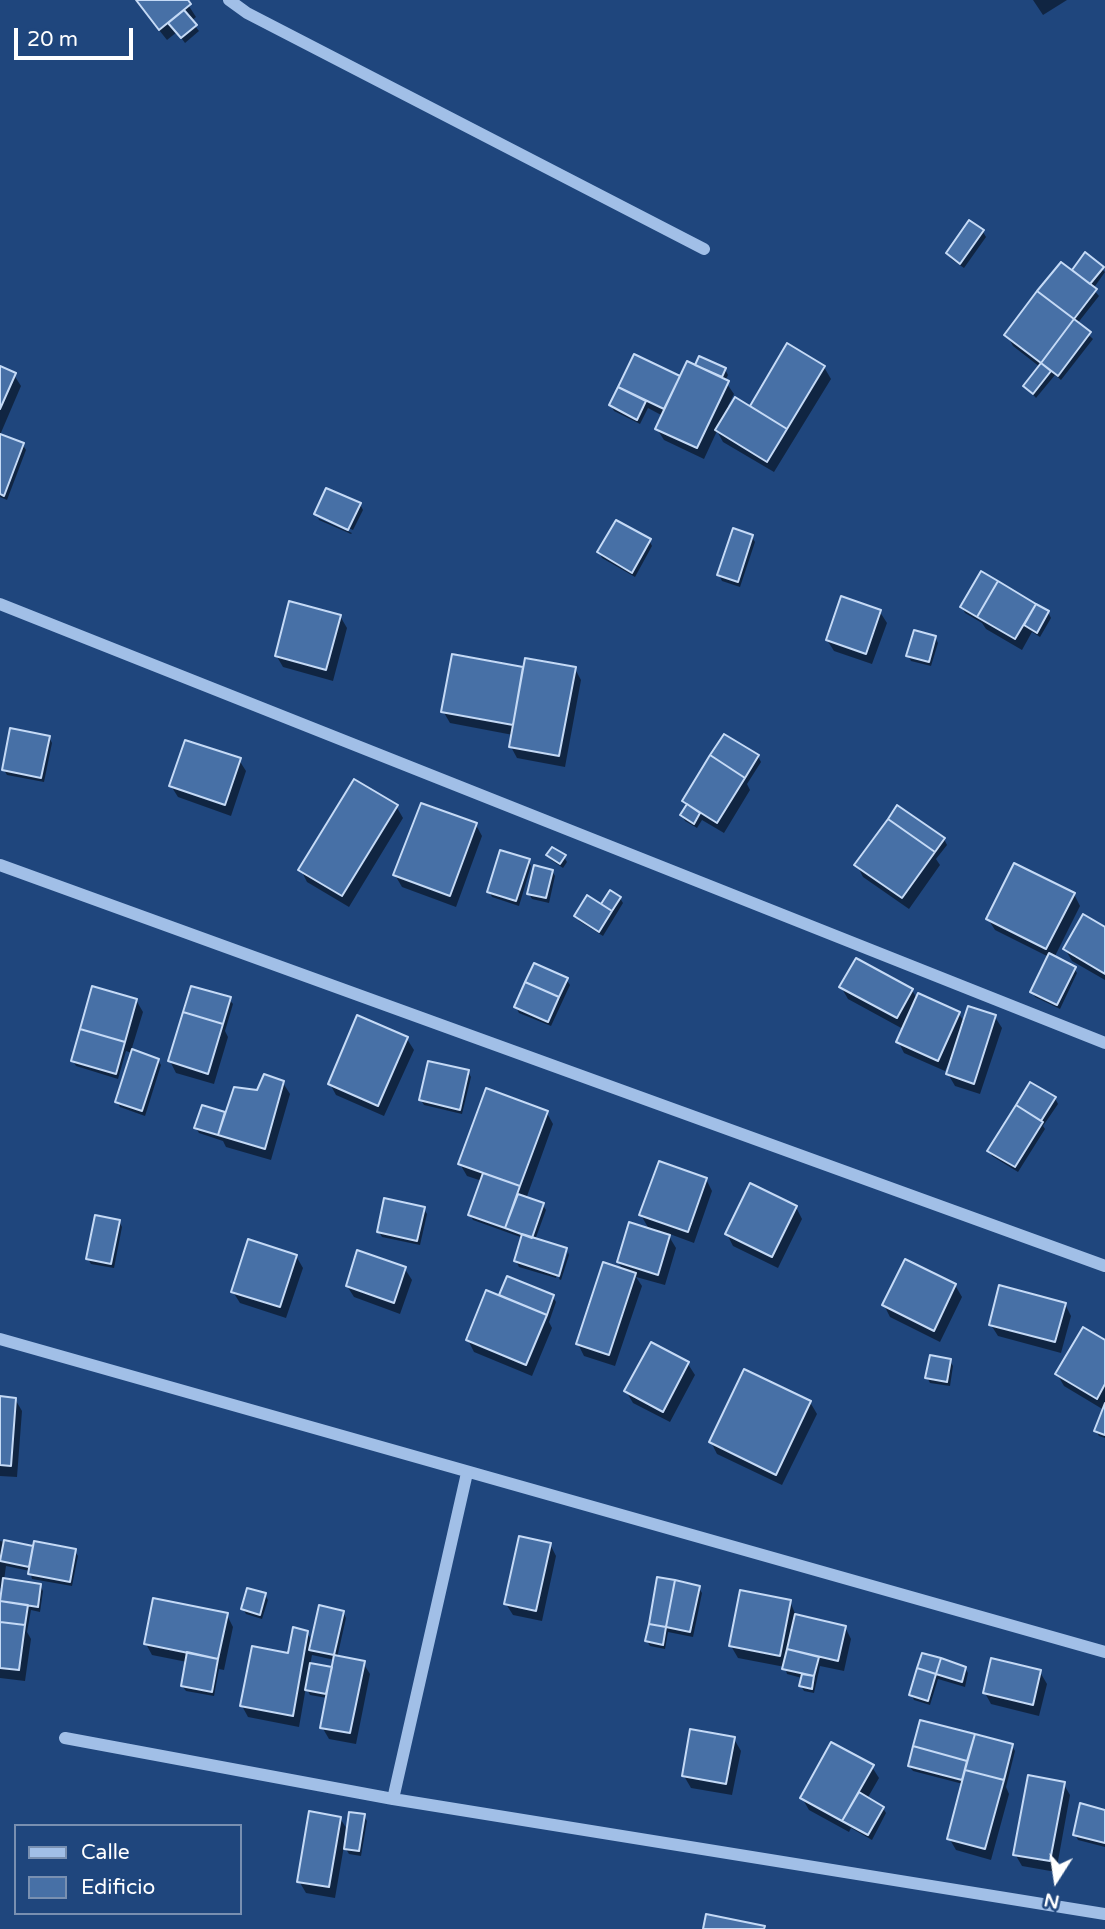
<!DOCTYPE html>
<html>
<head>
<meta charset="utf-8">
<style>
	body { margin:0 }
	#map { position:relative; width:1105px; height:1929px; overflow:hidden; background:#1f467d; font-family:"Varela Round",sans-serif }
	canvas { display:block }
	.legend { position:absolute; left:14px; top:1824px; width:228px; height:91px; box-sizing:border-box; background:#1f467d; border:2px solid #7990b1; margin:0; padding:9px 12px; list-style:none; font-size:21px; color:#fff }
	.legend li { display:flex; align-items:center; gap:14px; height:35px }
	.legend b { width:35px; border:2px solid #7990b1 }
	.north { position:absolute; left:1021px; top:1845px; width:70px; height:70px; -webkit-text-stroke:5px #1f467d; paint-order:stroke; rotate:192deg; font-size:19px; font-weight:700; line-height:28px; text-align:center; color:#fff }
	.north::after { content:''; display:block; margin:auto; width:24px; height:32px; background:#fff; clip-path:polygon(50% 0,100% 100%,50% 72%,0 100%) }
	.scale { position:absolute; left:14px; top:28px; width:119px; height:32px; box-sizing:border-box; border:4px solid #fff; border-top:0; padding-left:9px; font-size:21px; line-height:24px; white-space:nowrap; color:#fff; -webkit-text-stroke:5px #1f467d; paint-order:stroke }
</style>
</head>
<body>
<div id="map">
<canvas width="1105" height="1929"></canvas>
<ul class="legend">
<li><b style="height:9px;background:#a1bfe7"></b>Calle</li>
<li><b style="height:19px;background:#4770a6"></b>Edificio</li>
</ul>
<div class="north">N</div>
<div class="scale">20 m</div>
</div>
<script>
const ctx = document.querySelector('canvas').getContext('2d');
ctx.lineJoin = 'round';
function fill(path, color) { ctx.fillStyle = color; ctx.fill(path, 'evenodd'); }
const shape = rows => new Path2D(rows.map(r => 'M' + r).join(''));
function trace(path, color, width, dash) { ctx.strokeStyle = color; ctx.lineWidth = width; ctx.lineCap = dash ? 'butt' : 'round'; ctx.setLineDash(dash || []); ctx.stroke(path); }
fill(shape([
	[135,0,185,0,196,17,191,21,199,31,185,43,177,32,167,40],
	[1033,0,1067,0,1043,15],
	[983,232,986,237,964,268,951,259,948,253],
	[1086,255,1105,272,1093,289,1099,296,1077,324,1093,339,1061,380,1055,375,1036,398,1025,386,1040,367,1013,346,1007,335,1072,272],
	[788,345,824,367,831,379,774,472,723,442,717,431,704,459,664,440,657,429,663,416,648,408,640,424,614,411,611,405,635,356,681,379,696,367,725,369,728,375,725,381,734,394,728,406,750,408],
	[0,368,14,375,21,386,0,435],
	[0,436,23,445,26,450,7,500,0,497],
	[360,504,363,510,353,530,318,514,318,518,316,514],
	[318,518,352,533,351,534,319,520],
	[752,537,755,542,740,587,722,581,719,575],
	[649,540,652,546,635,577,602,558,599,552],
	[1036,605,1048,612,1051,618,1040,637,1032,632,1022,650,986,629,982,623,965,613,962,607],
	[880,612,887,623,872,664,834,651,827,640],
	[340,616,347,628,333,681,283,667,276,655],
	[935,637,938,643,931,666,911,661,908,655],
	[454,656,525,669,575,669,581,680,565,767,517,758,511,747,513,735,450,723,443,711],
	[49,737,52,743,44,782,7,775,4,770],
	[758,756,761,762,747,784,750,790,724,833,702,820,697,828,685,821,682,815,687,807,684,801],
	[239,760,246,771,231,816,178,797,171,786],
	[396,806,403,818,349,907,307,882,301,870],
	[476,825,482,836,456,907,402,887,395,875],
	[944,839,947,845,936,859,940,865,909,909,863,877,857,865],
	[548,855,564,857,567,862,563,868,551,860],
	[528,861,531,866,519,906,492,897,489,891],
	[552,871,555,876,549,903,532,899,529,894],
	[1074,894,1080,906,1054,958,1074,968,1077,973,1060,1009,1035,997,1032,992,1049,957,995,930,988,919],
	[620,898,623,903,603,936,579,921,576,916],
	[1105,929,1105,980,1072,961,1065,949],
	[566,979,570,985,551,1026,519,1013,516,1007],
	[841,987,912,990,917,999,959,1014,965,1023,995,1017,1002,1028,980,1094,955,1086,948,1074,953,1059,951,1058,945,1071,904,1053,898,1041,903,1029,848,999],
	[229,999,233,1004,225,1031,228,1037,214,1084,176,1073,170,1061],
	[136,1000,143,1012,131,1051,158,1060,161,1065,145,1116,120,1107,117,1102,132,1053,126,1051,118,1079,76,1066,73,1061],
	[407,1039,414,1050,384,1116,336,1095,330,1084],
	[468,1072,471,1077,462,1114,424,1105,421,1100],
	[283,1083,290,1094,271,1160,226,1147,223,1141,199,1133,196,1128,224,1113,226,1116,258,1092],
	[1055,1098,1058,1104,1043,1126,1045,1129,1018,1172,992,1156,989,1151],
	[547,1113,553,1124,526,1199,543,1205,546,1210,535,1240,567,1251,564,1251,556,1278,519,1267,516,1261,523,1238,473,1220,470,1215,482,1181,467,1176,460,1164],
	[706,1179,712,1191,694,1243,667,1233,676,1248,665,1285,636,1277,642,1286,615,1366,584,1356,578,1344,623,1270,618,1262,650,1231,641,1215],
	[796,1207,802,1219,778,1268,733,1246,727,1234],
	[423,1208,427,1214,420,1245,382,1237,379,1232],
	[119,1221,122,1227,114,1268,91,1264,88,1259],
	[568,1252,569,1255,561,1280,559,1279],
	[296,1256,303,1268,286,1318,240,1303,233,1292],
	[405,1269,412,1280,400,1314,354,1297,347,1286],
	[955,1285,962,1297,940,1342,890,1317,884,1305],
	[501,1295,553,1297,556,1302,549,1322,552,1328,532,1376,474,1352,468,1340,504,1299],
	[1065,1304,1071,1316,1061,1353,998,1336,991,1325],
	[1105,1342,1105,1438,1099,1436,1096,1431,1104,1410,1064,1386,1057,1374],
	[950,1361,953,1366,950,1386,930,1383,927,1377],
	[688,1364,695,1375,670,1422,633,1403,626,1391],
	[0,1398,15,1399,22,1411,17,1477,0,1476],
	[810,1402,817,1414,782,1485,717,1454,711,1442],
	[0,1541,34,1548,74,1550,78,1556,72,1586,32,1579,30,1571,6,1566,4,1580,40,1585,43,1591,40,1612,31,1610,27,1632,31,1639,25,1681,0,1678,0,1608,3,1589,0,1588],
	[550,1544,556,1556,542,1621,513,1615,506,1604],
	[698,1587,702,1593,693,1637,668,1632,665,1649,650,1646,647,1641],
	[265,1595,268,1600,262,1619,246,1614,243,1609],
	[790,1601,796,1616,845,1627,851,1639,844,1671,820,1666,814,1693,804,1691,801,1686,802,1678,787,1674,785,1667,738,1658,731,1646],
	[343,1612,346,1618,337,1658,363,1663,370,1674,356,1744,329,1739,322,1727,327,1698,310,1695,306,1687,299,1727,248,1717,242,1706,307,1633,313,1642],
	[312,1655,335,1660,333,1672,310,1665],
	[227,1615,233,1627,224,1670,219,1669,214,1696,186,1691,182,1686,187,1662,152,1655,146,1644],
	[923,1655,965,1668,968,1673,965,1687,938,1679,930,1705,914,1700,911,1694],
	[1040,1672,1047,1684,1039,1716,991,1704,985,1693],
	[921,1722,1012,1746,1015,1751,1006,1787,1009,1794,991,1860,956,1850,949,1838,963,1784,913,1771,909,1766],
	[734,1739,741,1751,732,1795,691,1788,684,1776],
	[872,1767,879,1778,867,1799,883,1808,886,1813,872,1840,851,1828,849,1832,809,1810,802,1798],
	[1063,1783,1070,1795,1056,1872,1022,1866,1015,1854],
	[1105,1811,1105,1847,1078,1840,1075,1834],
	[364,1816,367,1821,361,1856,349,1854,344,1846,335,1898,306,1893,299,1881,340,1818,348,1831]
]), '#0007');
const building = shape([
	[136,0,188,0,191,4,159,30,136,0],
	[184,10,197,25,181,38,168,23,184,10],
	[969,220,984,230,960,264,946,253,969,220],
	[1085,252,1104,267,1090,284,1072,270,1085,252],
	[1061,262,1097,289,1074,319,1037,291,1061,262],
	[1037,291,1074,319,1041,363,1004,335,1037,291],
	[1074,319,1091,332,1058,376,1041,363,1074,319],
	[787,343,825,366,787,429,750,406,787,343],
	[634,354,680,376,664,409,618,387,634,354],
	[699,356,726,368,722,377,695,365,699,356],
	[687,361,729,381,697,448,655,429,687,361],
	[1041,363,1051,371,1033,394,1023,386,1041,363],
	[0,366,16,373,0,409,0,366],
	[618,387,646,401,637,420,609,405,618,387],
	[735,397,787,429,767,462,715,430,735,397],
	[0,434,24,443,4,496,0,494,0,434],
	[326,488,361,503,348,530,314,514,326,488],
	[616,520,651,539,632,573,597,552,616,520],
	[733,528,753,535,738,582,717,575,733,528],
	[981,571,998,581,977,617,960,607,981,571],
	[998,581,1036,604,1015,639,977,617,998,581],
	[841,596,881,610,866,654,826,640,841,596],
	[289,601,341,615,326,670,275,656,289,601],
	[1036,604,1049,611,1037,633,1024,625,1036,604],
	[914,630,936,636,929,662,906,656,914,630],
	[452,654,523,667,513,725,441,712,452,654],
	[525,658,576,667,559,756,509,747,525,658],
	[10,728,50,736,41,778,2,770,10,728],
	[724,734,759,755,745,778,710,755,724,734],
	[185,740,241,758,225,805,169,786,185,740],
	[710,755,745,778,717,823,682,801,710,755],
	[354,779,398,805,342,896,298,870,354,779],
	[421,803,477,823,450,896,393,875,421,803],
	[687,804,700,813,694,824,680,815,687,804],
	[897,805,945,838,935,852,888,819,897,805],
	[888,819,935,852,902,898,854,865,888,819],
	[552,847,566,855,560,864,546,855,552,847],
	[500,850,530,859,516,901,487,892,500,850],
	[1014,863,1075,893,1046,949,986,919,1014,863],
	[534,865,553,870,546,898,527,894,534,865],
	[610,890,621,897,612,911,601,904,610,890],
	[587,895,612,911,599,932,574,916,587,895],
	[1083,914,1105,927,1105,974,1063,949,1083,914],
	[1049,953,1076,967,1057,1005,1030,992,1049,953],
	[856,958,913,989,897,1018,839,987,856,958],
	[534,963,568,978,559,997,525,982,534,963],
	[525,982,559,997,548,1022,514,1007,525,982],
	[92,986,137,999,125,1042,80,1029,92,986],
	[191,986,231,997,223,1024,183,1012,191,986],
	[918,993,960,1012,938,1061,896,1042,918,993],
	[968,1006,996,1015,974,1084,946,1074,968,1006],
	[183,1012,223,1024,208,1074,168,1061,183,1012],
	[357,1015,408,1037,378,1106,328,1084,357,1015],
	[80,1029,125,1042,116,1074,71,1061,80,1029],
	[132,1049,159,1059,142,1111,115,1102,132,1049],
	[428,1061,469,1070,460,1110,419,1100,428,1061],
	[264,1074,284,1081,265,1149,218,1135,234,1087,257,1090,264,1074],
	[1030,1082,1056,1097,1041,1121,1016,1105,1030,1082],
	[486,1088,548,1111,520,1186,458,1164,486,1088],
	[202,1105,225,1112,218,1135,194,1128,202,1105],
	[1016,1105,1043,1122,1015,1167,987,1151,1016,1105],
	[659,1161,707,1178,688,1232,639,1215,659,1161],
	[483,1173,520,1186,505,1228,468,1215,483,1173],
	[750,1183,797,1206,772,1257,725,1234,750,1183],
	[518,1194,544,1203,532,1238,505,1228,518,1194],
	[384,1198,425,1207,417,1241,377,1232,384,1198],
	[95,1215,120,1220,111,1264,86,1259,95,1215],
	[629,1222,670,1235,658,1275,617,1262,629,1222],
	[522,1234,567,1248,559,1276,514,1261,522,1234],
	[248,1239,297,1255,280,1307,231,1292,248,1239],
	[357,1250,406,1267,394,1303,346,1286,357,1250],
	[905,1259,956,1284,934,1331,882,1305,905,1259],
	[603,1262,636,1273,609,1355,576,1344,603,1262],
	[507,1276,554,1295,547,1315,499,1295,507,1276],
	[999,1285,1066,1303,1055,1342,989,1325,999,1285],
	[486,1290,547,1315,526,1365,466,1340,486,1290],
	[1083,1327,1105,1340,1105,1384,1097,1399,1055,1374,1083,1327],
	[651,1342,689,1362,663,1412,624,1391,651,1342],
	[930,1355,951,1359,947,1382,925,1378,930,1355],
	[744,1369,811,1401,776,1475,709,1442,744,1369],
	[0,1396,16,1398,11,1466,0,1465,0,1396],
	[1105,1403,1105,1435,1094,1431,1105,1403],
	[519,1536,551,1543,536,1611,504,1604,519,1536],
	[4,1540,33,1546,29,1567,0,1561,4,1540],
	[34,1541,76,1549,70,1582,28,1574,34,1541],
	[657,1577,675,1580,666,1627,649,1624,657,1577],
	[3,1578,41,1584,38,1607,0,1601,3,1578],
	[675,1580,700,1586,690,1632,666,1627,675,1580],
	[247,1588,266,1593,260,1615,241,1609,247,1588],
	[740,1590,791,1600,780,1656,729,1646,740,1590],
	[153,1598,228,1613,218,1659,144,1644,153,1598],
	[0,1601,28,1605,25,1625,0,1622,0,1601],
	[319,1605,344,1611,334,1655,309,1650,319,1605],
	[795,1614,846,1626,838,1661,787,1649,795,1614],
	[0,1622,25,1625,19,1670,0,1668,0,1622],
	[649,1624,666,1627,663,1645,645,1641,649,1624],
	[293,1627,308,1631,293,1716,240,1706,252,1646,288,1653,293,1627],
	[787,1649,819,1657,814,1676,782,1669,787,1649],
	[187,1652,218,1659,212,1692,181,1686,187,1652],
	[922,1653,941,1658,936,1674,917,1668,922,1653],
	[334,1655,365,1661,350,1733,320,1728,334,1655],
	[941,1658,966,1667,962,1682,936,1674,941,1658],
	[991,1658,1041,1670,1033,1705,983,1693,991,1658],
	[310,1663,332,1667,326,1694,305,1690,310,1663],
	[917,1668,936,1674,928,1701,909,1695,917,1668],
	[802,1674,814,1676,812,1689,799,1686,802,1674],
	[920,1720,975,1734,967,1761,913,1746,920,1720],
	[690,1729,735,1737,726,1784,682,1776,690,1729],
	[975,1734,1013,1744,1004,1780,965,1770,975,1734],
	[831,1742,874,1765,842,1821,800,1798,831,1742],
	[913,1746,967,1761,962,1780,908,1766,913,1746],
	[965,1770,1004,1780,985,1849,947,1839,965,1770],
	[1028,1775,1065,1782,1050,1861,1013,1855,1028,1775],
	[859,1792,884,1807,868,1835,842,1821,859,1792],
	[1080,1803,1105,1810,1105,1843,1073,1835,1080,1803],
	[309,1811,341,1817,329,1887,297,1882,309,1811],
	[349,1812,365,1814,359,1851,344,1849,349,1812],
	[706,1914,765,1926,764,1929,703,1929,706,1914]
]);
fill(building, '#4770a6');
trace(building, '#c5daf6', 2);
trace(shape([
	[229,0,247,13,704,249],
	[0,604,1105,1043],
	[0,865,1105,1266],
	[0,1339,1105,1652],
	[65,1738,393,1799,1105,1914],
	[393,1799,467,1473]
]), '#a1bfe7', 12);
</script>
</body>
</html>
